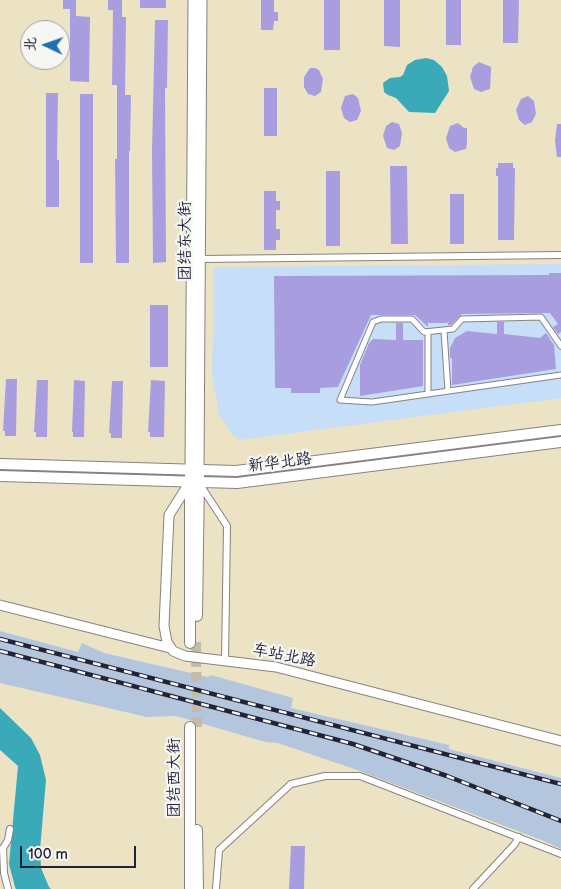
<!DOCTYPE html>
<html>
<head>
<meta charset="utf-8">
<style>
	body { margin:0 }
	#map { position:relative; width:561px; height:889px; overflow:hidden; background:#ece3c5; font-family:"Balsamiq Sans","LXGW WenKai TC",sans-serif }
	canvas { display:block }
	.north { position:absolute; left:20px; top:20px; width:50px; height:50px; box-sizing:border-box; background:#f6f6f2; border:1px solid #a1a1a9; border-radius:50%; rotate:273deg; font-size:14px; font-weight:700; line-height:20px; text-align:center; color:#22223b }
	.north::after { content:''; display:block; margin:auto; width:18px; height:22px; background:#1f6fb2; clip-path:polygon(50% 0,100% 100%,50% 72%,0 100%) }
	.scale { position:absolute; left:20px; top:846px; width:116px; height:22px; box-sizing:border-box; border:2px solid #22223b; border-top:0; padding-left:6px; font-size:15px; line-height:18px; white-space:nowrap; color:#22223b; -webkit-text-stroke:4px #f6f6f2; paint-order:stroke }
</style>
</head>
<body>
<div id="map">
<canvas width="561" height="889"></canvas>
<div class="north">北</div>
<div class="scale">100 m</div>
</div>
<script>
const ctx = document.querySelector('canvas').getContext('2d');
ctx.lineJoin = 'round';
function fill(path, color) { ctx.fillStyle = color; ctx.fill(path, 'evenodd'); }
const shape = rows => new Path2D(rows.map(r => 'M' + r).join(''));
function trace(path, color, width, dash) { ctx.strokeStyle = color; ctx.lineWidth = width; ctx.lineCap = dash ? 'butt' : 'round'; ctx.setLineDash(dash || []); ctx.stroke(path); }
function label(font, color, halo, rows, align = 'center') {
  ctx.font = font + ' "Balsamiq Sans","LXGW WenKai TC",sans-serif'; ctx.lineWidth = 4.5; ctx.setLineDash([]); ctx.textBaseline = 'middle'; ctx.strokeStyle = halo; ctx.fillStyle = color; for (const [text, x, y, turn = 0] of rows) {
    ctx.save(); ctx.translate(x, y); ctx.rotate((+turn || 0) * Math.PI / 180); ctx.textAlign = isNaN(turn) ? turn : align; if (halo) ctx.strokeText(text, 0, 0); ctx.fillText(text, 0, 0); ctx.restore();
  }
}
fill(shape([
	[561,264,561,398,239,440,233,435,219,415,212,376,214,267]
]), '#c6def8');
fill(shape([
	[0,631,78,652,82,643,104,653,208,677,211,675,293,698,291,708,449,745,449,749,561,778,561,849,544,841,357,770,278,743,265,742,176,716,147,717,0,683]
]), '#b4c6dd');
fill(shape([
	[426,58,434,60,442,67,447,76,449,91,435,113,409,112,396,98,388,95,384,92,383,83,390,78,400,77,403,75,407,65,415,60],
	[0,708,31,738,40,755,46,780,40,850,41,868,49,887,51,889,16,889,15,887,9,864,18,766,0,750]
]), '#3aaab8');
fill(shape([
	[63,0,76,0,76,16,90,17,89,82,70,81,70,9,63,9],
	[108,0,122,0,122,17,126,17,125,95,131,95,130,151,129,151,129,263,116,263,115,159,117,159,117,85,112,85,113,10,108,10],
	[140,0,166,0,166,8,140,8],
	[261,0,274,0,274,12,278,12,278,21,274,21,273,30,261,30],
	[324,0,340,0,340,50,324,50],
	[384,0,400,0,400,47,384,46],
	[446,0,461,0,461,45,446,45],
	[503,0,519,0,518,43,503,43],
	[155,20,168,20,167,88,165,88,166,262,153,263,152,150],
	[479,62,491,67,491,71,490,89,481,92,474,89,470,77,473,67],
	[310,68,315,68,319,70,323,79,321,92,315,96,308,94,304,87,304,77],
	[264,88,277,88,277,136,264,136],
	[46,93,58,93,57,160,59,160,59,207,46,207],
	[80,94,93,94,93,263,80,263],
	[353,94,358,98,361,111,357,120,350,122,344,118,341,108,345,96],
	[528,96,534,101,536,114,532,122,525,125,519,120,516,110,521,99],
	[392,122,399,124,402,133,400,146,394,150,387,148,383,136,386,126],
	[458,123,464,128,467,128,467,143,466,149,455,152,449,148,446,138,450,126],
	[557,124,561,124,561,157,557,157,555,141],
	[498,163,513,163,513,168,515,168,514,240,498,240,498,176,496,176,496,168,498,168],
	[390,166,407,166,408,244,391,244],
	[326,171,340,171,340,246,326,246],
	[264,191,276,191,276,201,280,201,280,210,276,210,276,229,280,229,280,240,276,240,276,250,264,250],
	[450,194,464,194,464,244,450,244],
	[549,273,561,273,561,332,558,334,553,327,558,324,550,313,462,314,451,325,448,325,448,323,428,323,428,327,415,315,371,315,338,387,320,388,320,393,291,393,291,388,275,388,274,276,549,275],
	[150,305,168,305,168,367,150,367],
	[497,322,504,322,504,334,540,338,546,333,554,345,556,369,452,385,452,358,450,358,450,348,455,338,467,331,497,334],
	[396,323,403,323,403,340,423,340,423,386,360,396,360,365,369,343,373,339,396,340],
	[6,379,17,379,16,436,5,436,5,431,3,431],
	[37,380,48,380,47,437,36,437,36,432,34,432],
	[74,380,85,381,84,437,73,437,73,432,72,432],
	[151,380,165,381,164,437,150,437,150,432,148,432],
	[112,381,123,381,122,438,111,438,111,433,109,433],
	[291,846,305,846,304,889,289,889]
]), '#a89edf');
trace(shape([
	[196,642,197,727]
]), '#c4bca9', 10, [10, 5]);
const pedestrian = shape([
	[444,331,448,391],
	[428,332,428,394],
	[561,346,541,317,462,319,453,329,424,332,412,319,381,319,373,322,340,400,372,402,561,375]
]);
const minor = shape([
	[201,259,561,255],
	[199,483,227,526,225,661],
	[3,848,4,873,8,889],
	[2,850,8,840,10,829],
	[216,889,219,850,291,784,325,776,360,776,561,854],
	[473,889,514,845,519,837]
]);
const tertiary = shape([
	[190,482,169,515,164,626,167,642,173,651,185,656,276,667,561,741],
	[0,605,170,648]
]);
const secondary = shape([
	[190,469,193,0],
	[199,470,202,0]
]);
const primary = shape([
	[0,464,236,471,561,430],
	[0,476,237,483,561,442],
	[190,476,190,643],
	[197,616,199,476],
	[190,727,190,889],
	[197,830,198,889]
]);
trace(pedestrian, '#878280', 7);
trace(minor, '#878280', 8);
trace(tertiary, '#878280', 11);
trace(secondary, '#878280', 11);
trace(primary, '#878280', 12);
trace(pedestrian, '#fff', 5);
trace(minor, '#fff', 6);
trace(tertiary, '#fff', 9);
trace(secondary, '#fff', 9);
trace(primary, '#fff', 10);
const rail = shape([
	[0,639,561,784],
	[0,651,353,744,447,776,561,821]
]);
trace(rail, '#22223b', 4.5);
trace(rail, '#f6f6f2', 2.5, [8]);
label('16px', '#22223b', '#f6f6f2', [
	["团结东大街",186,241,-90],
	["新华北路",280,463,-7],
	["车站北路",284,656,11],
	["团结西大街",175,778,-90]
]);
</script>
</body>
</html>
